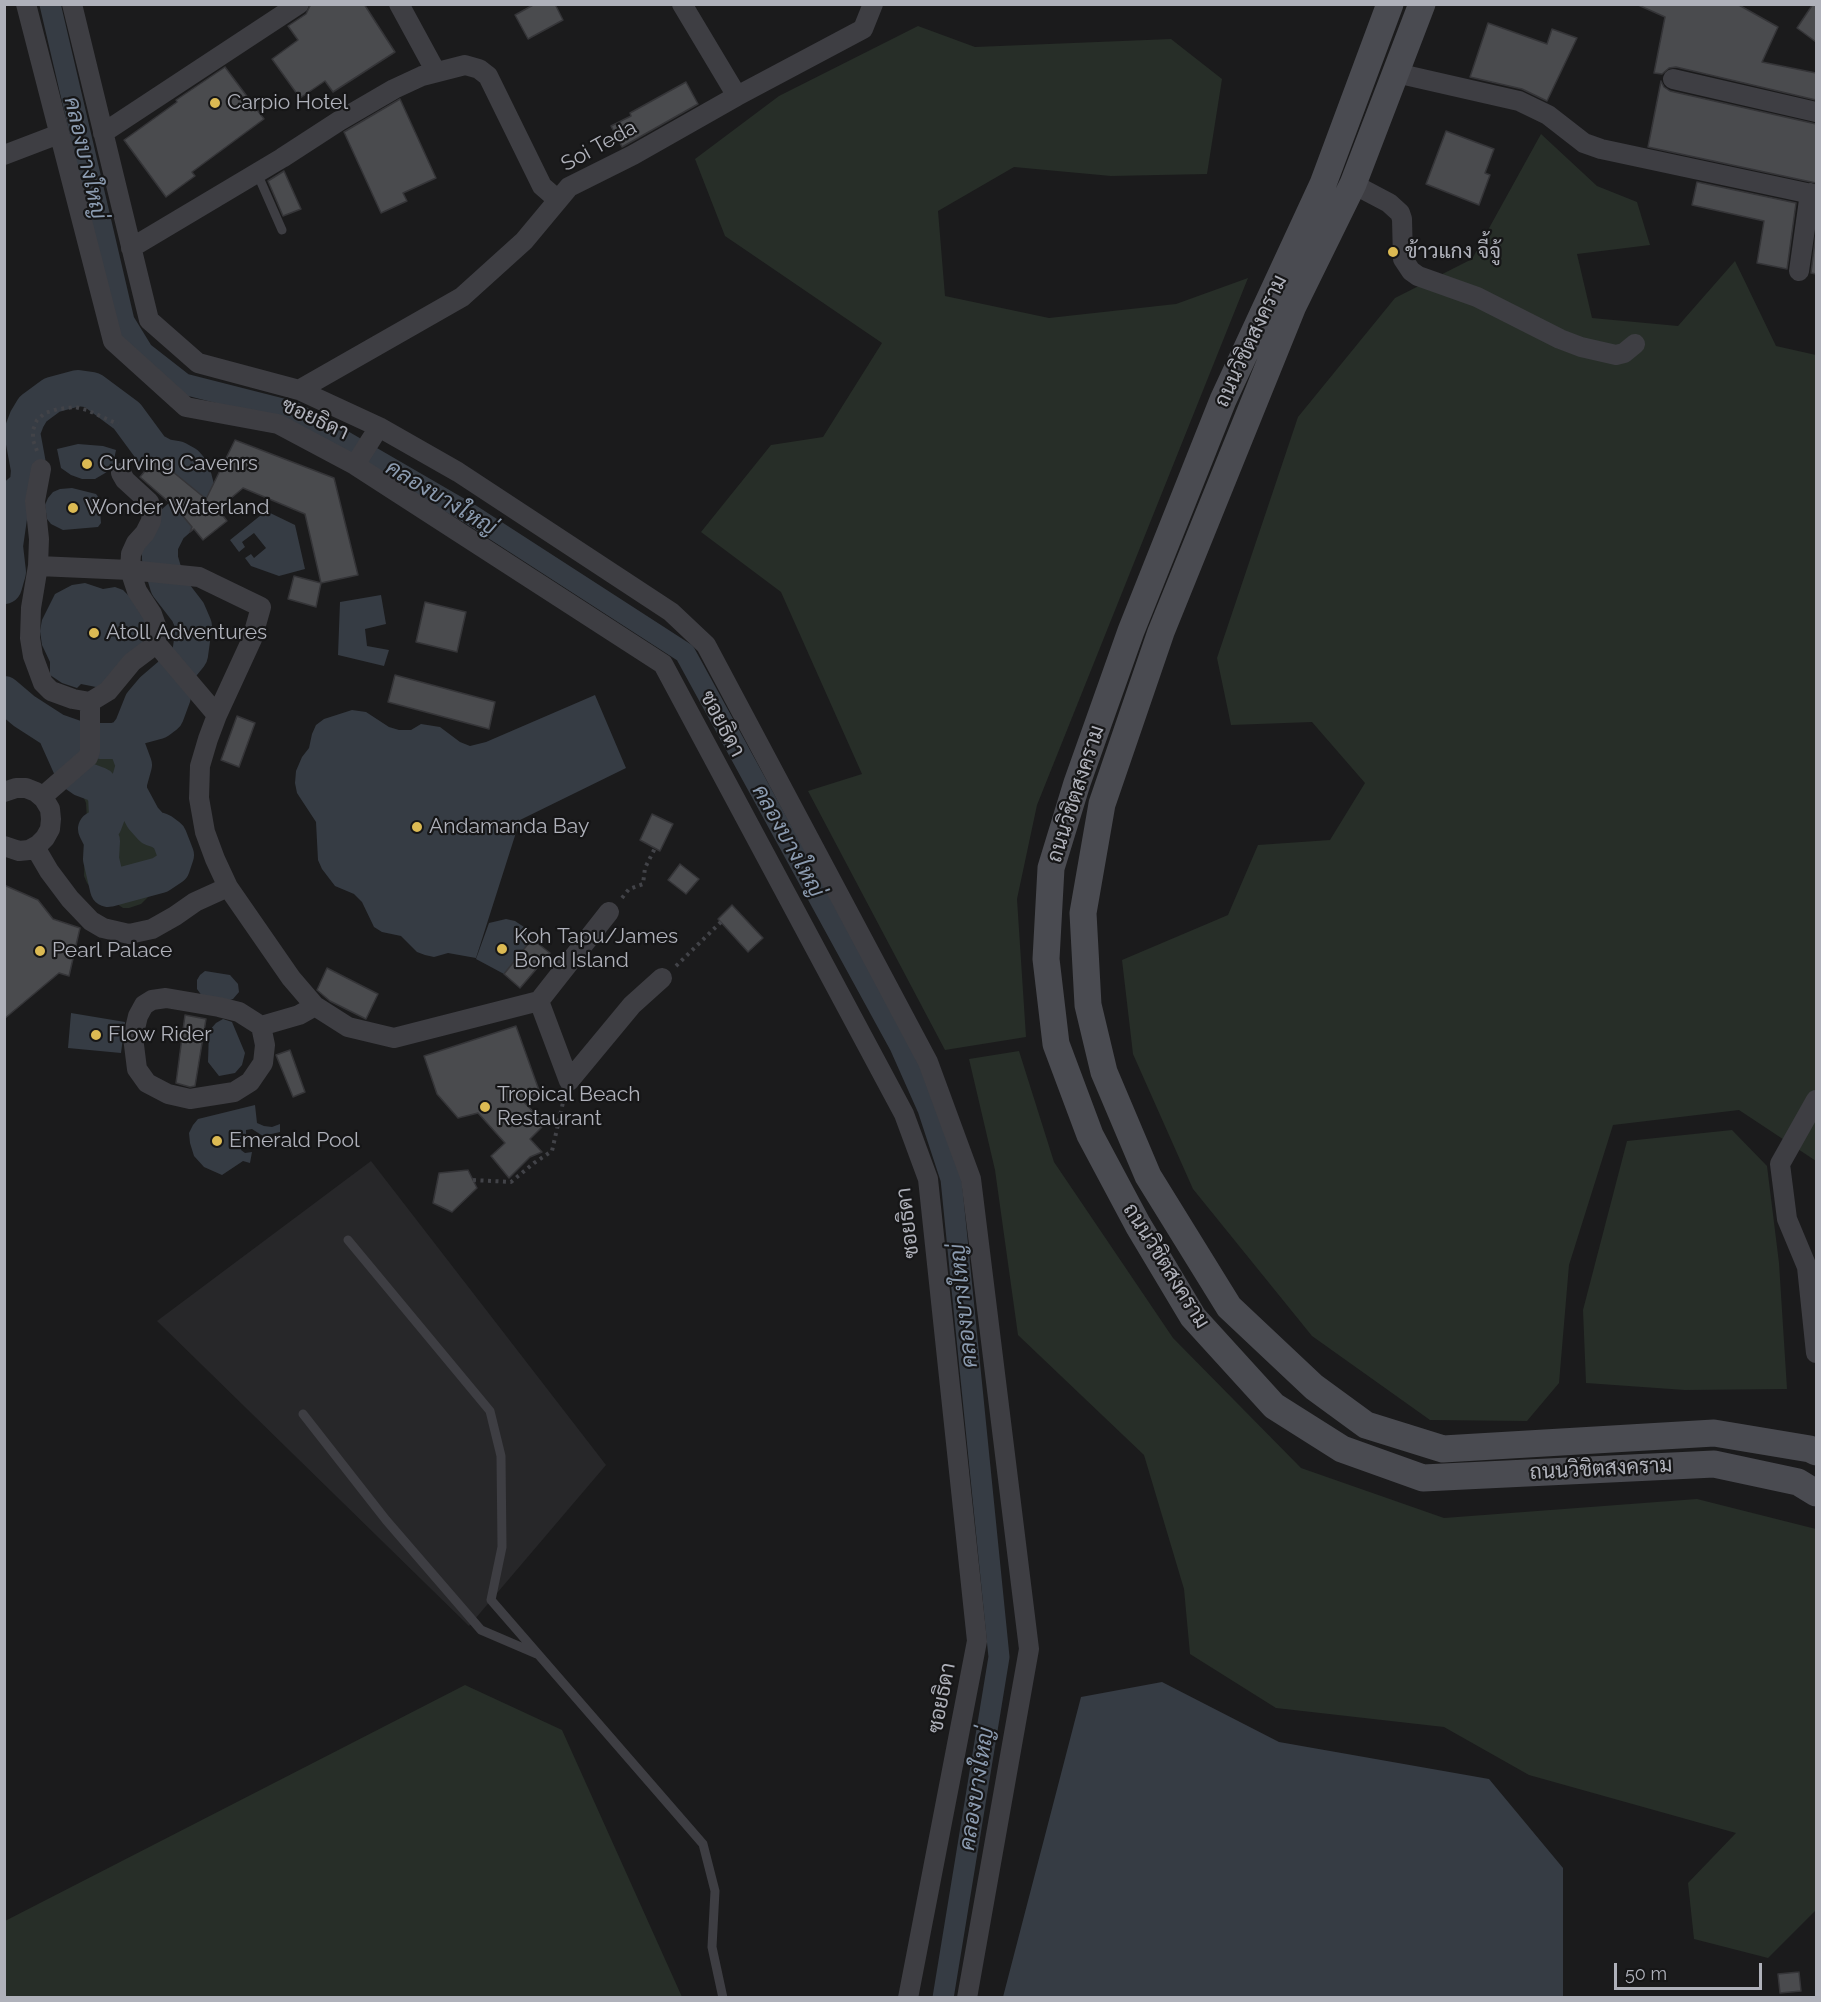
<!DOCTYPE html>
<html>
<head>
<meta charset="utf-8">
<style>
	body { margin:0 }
	#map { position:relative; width:1821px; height:2002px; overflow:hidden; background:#1b1b1c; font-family:Raleway,sans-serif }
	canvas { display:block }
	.frame { position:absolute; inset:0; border:6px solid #afb1ba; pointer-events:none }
	.scale { position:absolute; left:1614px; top:1963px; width:148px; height:27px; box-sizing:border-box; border:3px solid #afb1ba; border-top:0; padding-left:8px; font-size:18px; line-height:21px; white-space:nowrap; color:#afb1ba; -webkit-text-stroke:4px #161617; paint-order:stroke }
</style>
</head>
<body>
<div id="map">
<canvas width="1821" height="2002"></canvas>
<div class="frame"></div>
<div class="scale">50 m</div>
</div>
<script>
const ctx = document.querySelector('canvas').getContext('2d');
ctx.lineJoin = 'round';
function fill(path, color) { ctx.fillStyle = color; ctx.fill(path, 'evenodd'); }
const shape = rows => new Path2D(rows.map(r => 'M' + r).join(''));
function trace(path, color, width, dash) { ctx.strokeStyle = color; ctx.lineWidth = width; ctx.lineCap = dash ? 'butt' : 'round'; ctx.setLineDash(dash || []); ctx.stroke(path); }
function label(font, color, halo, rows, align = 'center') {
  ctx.font = font + ' Raleway,Sarabun,sans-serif'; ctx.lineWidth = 4.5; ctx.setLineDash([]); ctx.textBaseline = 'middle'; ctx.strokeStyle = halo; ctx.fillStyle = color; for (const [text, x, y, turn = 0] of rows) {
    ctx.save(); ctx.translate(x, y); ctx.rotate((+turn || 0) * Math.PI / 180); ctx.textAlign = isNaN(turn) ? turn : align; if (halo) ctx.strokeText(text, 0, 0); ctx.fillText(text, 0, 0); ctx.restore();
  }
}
fill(shape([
	[371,1161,606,1465,469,1626,157,1321]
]), '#272729');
fill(shape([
	[918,26,975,47,1171,39,1222,79,1207,174,1111,176,1014,167,938,211,945,296,1049,318,1176,304,1248,278,1037,805,1017,899,1026,1037,945,1050,808,791,862,774,781,592,701,532,771,445,823,437,882,343,725,236,695,159,779,96],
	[1541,134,1597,186,1637,202,1650,245,1577,254,1592,318,1678,326,1735,261,1776,346,1816,355,1816,1161,1739,1110,1613,1125,1569,1265,1559,1383,1527,1421,1430,1420,1312,1336,1193,1189,1133,1054,1122,960,1228,915,1258,845,1330,840,1365,783,1312,722,1231,725,1217,658,1298,417,1395,298,1472,259],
	[55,731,75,738,100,741,114,741,124,738,134,765,129,783,129,793,137,805,165,818,175,827,185,842,190,853,188,863,184,869,177,873,160,875,150,895,141,904,129,908,123,908,117,904,108,890,101,891,92,889,87,883,84,876,85,844,96,829,87,820,86,803],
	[1019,1051,1054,1162,1173,1338,1301,1468,1444,1518,1697,1499,1816,1529,1816,1910,1768,1958,1694,1939,1688,1883,1736,1833,1529,1775,1444,1727,1276,1708,1190,1654,1184,1589,1144,1455,1018,1335,995,1170,969,1059],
	[1732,1130,1767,1166,1779,1263,1787,1389,1685,1390,1586,1383,1583,1310,1627,1141],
	[465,1685,562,1730,682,1997,5,1997,5,1921]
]), '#272e28');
fill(shape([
	[78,444,103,446,116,450,112,469,95,479,82,479,71,475,61,468,57,449],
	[72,488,96,494,99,498,101,523,98,527,63,530,51,524,47,519,45,505,48,498,53,492,60,489],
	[266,511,295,525,305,569,279,576,251,566,245,558,251,554,254,558,266,548,254,533,242,542,245,547,239,552,230,540],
	[85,583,103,589,115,587,123,590,132,599,138,610,148,623,147,636,142,649,109,685,96,687,81,684,77,688,62,683,50,675,50,662,42,645,40,631,42,620,55,594,72,585],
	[381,595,386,624,365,629,367,646,389,650,384,666,338,655,340,602],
	[595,695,626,768,520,820,476,958,448,953,434,957,425,955,417,952,401,936,382,932,374,927,362,902,354,894,335,886,322,869,318,860,316,822,297,793,295,783,296,771,302,757,309,748,312,734,316,725,324,719,352,710,366,712,389,727,399,730,411,730,421,724,440,727,460,742,470,746,486,742],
	[506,919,515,921,524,927,532,939,504,974,476,959,489,923],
	[205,971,230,975,238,984,239,992,233,999,221,1003,202,996,197,989,197,980,200,975],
	[71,1013,125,1022,121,1053,68,1048],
	[223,1019,232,1022,245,1053,242,1065,235,1073,219,1076,208,1062,209,1031,216,1023],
	[255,1105,257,1123,264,1126,272,1127,280,1124,280,1132,263,1136,252,1129,246,1130,246,1140,242,1145,241,1150,245,1153,252,1152,250,1163,243,1161,222,1175,204,1167,194,1156,190,1143,189,1133,193,1125,198,1119],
	[1162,1682,1279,1742,1489,1779,1563,1868,1563,1997,1003,1997,1081,1697]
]), '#363c44');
trace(shape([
	[50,4,124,321,143,352,184,384,294,412,470,514,685,653,900,1046,928,1109,951,1179,999,1657,943,1998]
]), '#363c44', 21);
trace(shape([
	[4,586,8,572,5,546,11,504,17,495,25,488,28,482,29,470,22,432,27,419,33,409,52,395,78,388,92,390,127,416,152,450,165,457,177,459,186,464,192,471,198,494,195,504,169,527,160,545,160,559,168,586,188,612,194,626,190,655,181,666,153,690,142,703,132,728,124,738,114,741,100,741,75,738,55,731,24,711,4,694],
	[132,728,158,721,166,715,173,696,172,673],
	[56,734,73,772,83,779,99,785,106,795,107,816,104,824,96,829,102,841,101,859,108,889,160,875,172,867,176,855,169,837,161,831,152,828,143,818,129,792,129,783,134,765,124,738]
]), '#363c44', 36);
const building = shape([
	[311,4,364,4,395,52,333,92,325,81,300,98,272,59,298,40,288,26,306,14,311,4],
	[535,4,555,4,563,20,528,39,515,15,535,4],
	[1636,4,1737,4,1778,27,1762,62,1816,73,1816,100,1676,67,1669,68,1662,74,1654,73,1665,17,1636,4],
	[1813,4,1816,4,1816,42,1797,28,1813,4],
	[1488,23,1547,44,1552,29,1577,38,1547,101,1522,89,1470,77,1488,23],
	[225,67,264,119,192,172,195,176,166,197,124,140,177,102,176,100,225,67],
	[1661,81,1664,87,1670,91,1816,124,1816,183,1648,147,1661,81],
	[686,82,698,104,622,147,611,126,631,116,630,113,686,82],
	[400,99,436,178,403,193,407,201,381,213,344,132,400,99],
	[1446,131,1494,149,1485,173,1490,175,1479,205,1426,184,1446,131],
	[284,171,301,209,283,216,268,181,284,171],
	[1697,182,1796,203,1787,269,1757,263,1764,221,1692,205,1697,182],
	[1816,233,1816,274,1811,273,1816,233],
	[235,440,334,478,358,575,321,583,305,514,243,488,218,509,227,521,203,540,194,529,190,532,192,527,178,510,140,477,156,458,206,499,235,440],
	[294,576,321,583,316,607,288,599,294,576],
	[425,602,466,612,457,652,416,642,425,602],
	[395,675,495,702,489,729,388,702,395,675],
	[237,716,255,723,239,767,221,760,237,716],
	[652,814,673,824,660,851,640,840,652,814],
	[680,864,699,879,686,894,668,880,680,864],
	[4,885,38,900,53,919,80,928,69,976,59,973,4,1019,4,885],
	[732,905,763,938,748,952,718,919,732,905],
	[532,939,550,953,520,988,504,974,532,939],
	[327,968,378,994,366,1019,330,1001,317,990,327,968],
	[185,1015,206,1019,195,1086,190,1087,176,1083,185,1015],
	[516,1026,540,1093,523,1101,545,1124,530,1139,542,1152,530,1157,509,1178,491,1156,505,1143,478,1113,458,1118,437,1094,424,1056,516,1026],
	[290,1050,305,1092,293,1097,276,1055,290,1050],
	[468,1170,477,1188,452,1212,433,1203,439,1173,468,1170],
	[1799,1972,1801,1991,1780,1993,1778,1974,1799,1972]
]);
fill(building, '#4a4b4e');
trace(building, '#353538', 1.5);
trace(shape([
	[37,451,33,440,33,430,37,420,45,413,58,409,75,407,87,410,118,424],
	[622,898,629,889,643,884,645,868,655,848],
	[676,966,721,922],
	[473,1180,511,1182,534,1163,552,1151,564,1098]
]), '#424348', 4, [3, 4.5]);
trace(shape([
	[257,173,282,230],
	[348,1240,490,1411,501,1456,502,1547,491,1600,703,1844,715,1891,712,1947,723,1998],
	[303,1414,386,1520,481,1630,537,1654]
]), '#3e3e43', 9);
trace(shape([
	[26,4,113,341,186,407,278,424,355,465,663,664,904,1114,928,1179,977,1641,908,1998],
	[72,4,149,320,198,363,299,390,379,427,458,472,671,612,706,645,928,1062,971,1179,1029,1649,967,1998],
	[399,4,436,72],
	[682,4,737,96],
	[1396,73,1519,101,1548,115,1584,143,1601,149,1816,195],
	[1673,79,1816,112],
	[103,133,299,4],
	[4,155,59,134],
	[1353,184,1389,203,1400,213,1402,219,1403,259,1411,271,1418,276,1477,297,1560,339,1581,347,1616,355,1624,353,1635,344],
	[131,248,282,158,339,121,394,89,422,76,465,65,479,69,488,76,542,186,558,200],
	[1799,271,1810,193],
	[299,390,462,297,524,241,569,187,633,155,737,96,863,29,873,4],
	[355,465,379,427],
	[41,469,35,501,39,539,38,566,31,608,30,638,33,656,43,683,51,691,73,699,90,702,108,691,132,662,148,650,155,642,158,631,152,614,137,591,130,570,131,554,136,543,145,533,151,521,152,511,149,502,125,480,121,473],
	[38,566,130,570,199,577,261,607,252,639,217,715,208,739,200,766,199,798,205,832,215,859,228,887,291,978,315,1006,348,1027,394,1038,539,1001,569,1081,632,1005,662,978],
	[155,642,217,715],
	[4,792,16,788,26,788,36,792,44,799,50,809,51,819,50,829,45,838,38,845,29,850,19,851,4,846],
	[42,797,88,757,90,751,90,702],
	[35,847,49,871,70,899,91,921,103,928,129,934,152,929,175,916,195,902,228,887],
	[539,1001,609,912],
	[261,1026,265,1045,263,1063,250,1082,234,1092,190,1099,168,1094,147,1083,137,1069,133,1037,138,1016,144,1005,152,1000,166,998,219,1007,239,1012,261,1026,299,1015,315,1006],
	[1816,1100,1780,1164,1787,1219,1807,1267,1816,1353]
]), '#3e3e43', 20);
trace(shape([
	[1390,4,1323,184,1223,400,1131,631,1077,783,1051,868,1046,959,1056,1044,1090,1135,1138,1225,1193,1317,1274,1406,1342,1449,1423,1478,1714,1464,1798,1482,1816,1493],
	[1422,4,1353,184,1293,306,1161,632,1102,804,1083,913,1088,1005,1104,1072,1148,1176,1229,1307,1314,1387,1366,1425,1443,1449,1714,1433,1810,1449,1816,1452]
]), '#4a4b51', 27);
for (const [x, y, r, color] of [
	[215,103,6,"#dcba53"],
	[1393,252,6,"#dcba53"],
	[87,464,6,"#dcba53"],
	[73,508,6,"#dcba53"],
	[94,633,6,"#dcba53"],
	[417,827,6,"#dcba53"],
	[502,949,6,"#dcba53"],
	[40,951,6,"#dcba53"],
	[96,1035,6,"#dcba53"],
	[485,1107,6,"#dcba53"],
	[217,1141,6,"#dcba53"]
]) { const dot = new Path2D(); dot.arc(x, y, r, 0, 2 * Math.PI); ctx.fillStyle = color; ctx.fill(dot); trace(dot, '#161617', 2); }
label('21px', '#afb1ba', '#161617', [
	["Carpio Hotel",227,103],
	["ข้าวแกง จี้จู้",1405,252],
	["Curving Cavenrs",99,464],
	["Wonder Waterland",85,508],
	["Atoll Adventures",106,633],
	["Andamanda Bay",429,827],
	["Koh Tapu/James",514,937],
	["Bond Island",514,961],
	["Pearl Palace",52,951],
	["Flow Rider",108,1035],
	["Tropical Beach",497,1095],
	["Restaurant",497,1119],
	["Emerald Pool",229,1141]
], 'left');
label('21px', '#afb1ba', '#161617', [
	["Soi Teda",599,146,-29],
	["ถนนวิชิตสงคราม",1251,341,-65],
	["ซอยธิดา",315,419,25],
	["ซอยธิดา",722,724,62],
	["ถนนวิชิตสงคราม",1076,794,-72],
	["ซอยธิดา",908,1223,-97],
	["ถนนวิชิตสงคราม",1166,1266,58],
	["ถนนวิชิตสงคราม",1601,1469,-3],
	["ซอยธิดา",942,1698,-79]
]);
label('italic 22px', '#8b9bb0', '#161617', [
	["คลองบางใหญ่",85,158,77],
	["คลองบางใหญ่",441,498,31],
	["คลองบางใหญ่",788,841,61],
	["คลองบางใหญ่",964,1306,-96],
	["คลองบางใหญ่",977,1789,-81]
]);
</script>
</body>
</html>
